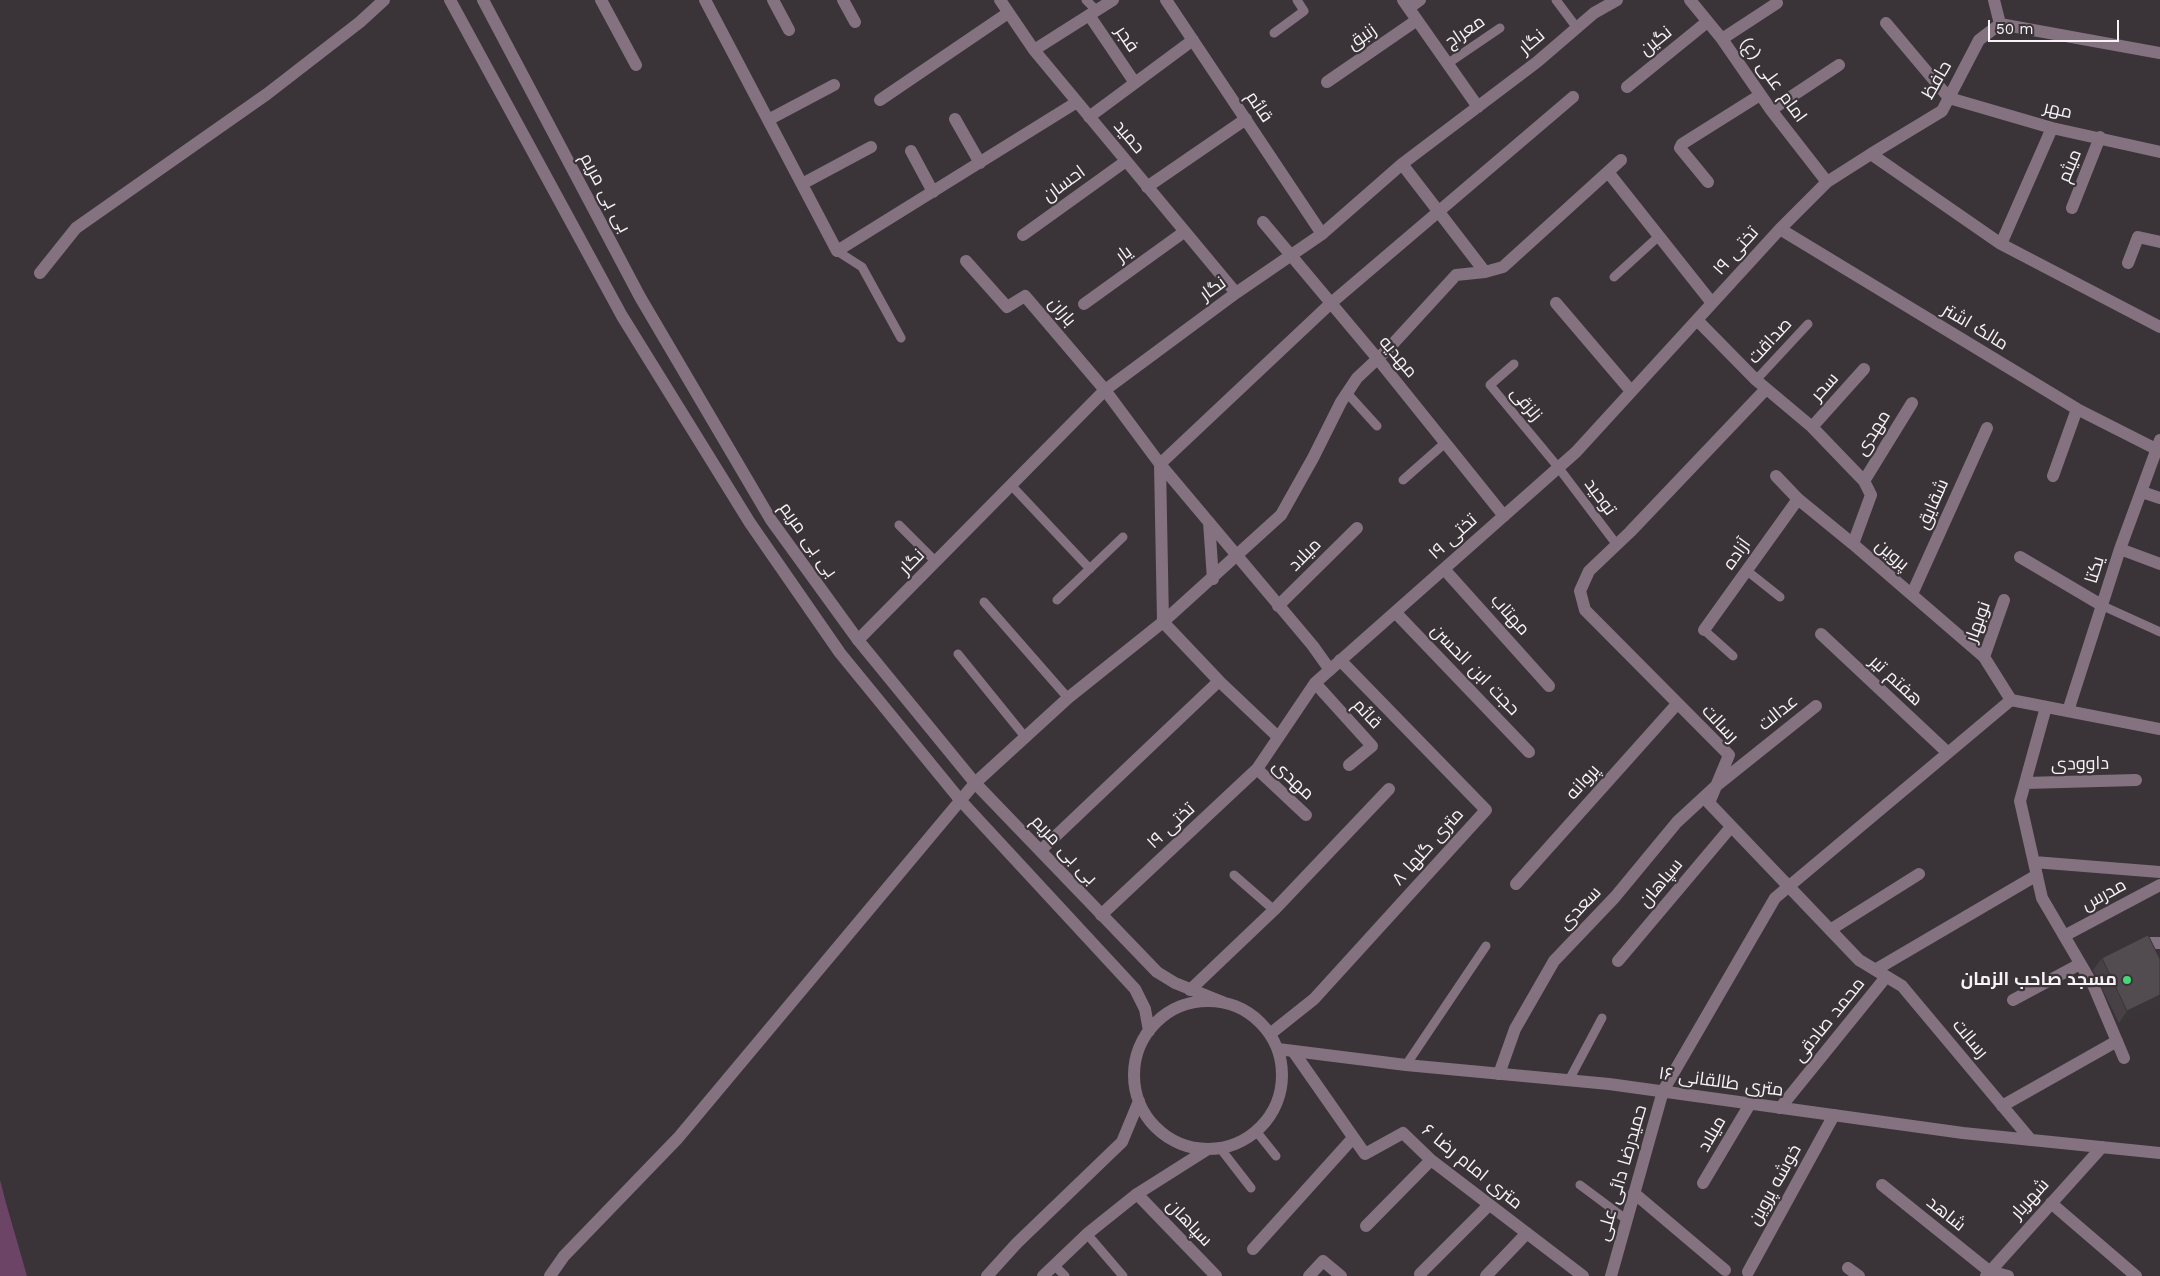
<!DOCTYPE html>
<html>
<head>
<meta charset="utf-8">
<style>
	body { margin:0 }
	#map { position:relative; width:2160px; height:1276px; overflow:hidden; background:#3a3439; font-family:"Work Sans",sans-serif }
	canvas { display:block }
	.scale { position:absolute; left:1988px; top:20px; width:131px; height:22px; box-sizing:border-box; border:2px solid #f6f2f5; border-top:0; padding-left:6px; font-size:15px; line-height:18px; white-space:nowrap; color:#f6f2f5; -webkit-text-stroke:4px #3a3439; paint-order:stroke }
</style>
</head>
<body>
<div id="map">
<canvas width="2160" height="1276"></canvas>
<div class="scale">50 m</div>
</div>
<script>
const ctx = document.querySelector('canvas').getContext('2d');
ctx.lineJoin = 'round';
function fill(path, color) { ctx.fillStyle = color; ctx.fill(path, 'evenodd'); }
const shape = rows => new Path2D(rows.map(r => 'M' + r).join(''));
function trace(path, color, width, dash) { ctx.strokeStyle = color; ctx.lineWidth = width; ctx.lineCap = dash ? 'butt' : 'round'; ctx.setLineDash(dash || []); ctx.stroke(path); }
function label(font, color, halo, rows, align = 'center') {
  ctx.font = font + ' "Work Sans",Cairo,sans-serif'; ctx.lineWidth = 4.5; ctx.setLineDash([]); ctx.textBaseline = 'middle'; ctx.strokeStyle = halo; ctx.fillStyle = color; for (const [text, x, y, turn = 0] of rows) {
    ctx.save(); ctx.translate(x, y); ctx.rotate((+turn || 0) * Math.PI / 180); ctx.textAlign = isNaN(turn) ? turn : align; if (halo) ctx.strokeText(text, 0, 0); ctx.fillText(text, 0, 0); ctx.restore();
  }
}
fill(shape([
	[0,1180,6,1203,27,1276,0,1276]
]), '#6b4466');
trace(shape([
	[1086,0,1097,11],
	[1556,0,1577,28],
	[1274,33,1304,11,1297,0],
	[1447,64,1500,28],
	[837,251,862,267,901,338],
	[1614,277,1659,236],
	[1514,364,1490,385,1558,467,1617,545],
	[1756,380,1808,324],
	[1347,393,1377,426],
	[1403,480,1445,443],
	[1011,485,1090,569],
	[899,525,936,562],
	[1746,570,1780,597],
	[1057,600,1123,537],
	[984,602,1068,698],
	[2103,606,2160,632],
	[1704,630,1733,656],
	[958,654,1026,738],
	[1234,875,1274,910],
	[1406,1065,1486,946],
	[1569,1080,1602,1018],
	[1256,1131,1276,1156],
	[1220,1148,1251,1188],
	[1580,1185,1627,1220],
	[1087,1234,1123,1276],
	[1054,1265,1065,1276]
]), '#847281', 9);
trace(shape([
	[601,0,636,65],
	[705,0,837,251,1077,102],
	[773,0,789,30],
	[843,0,855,22],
	[1000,0,1034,50,1236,293],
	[1166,0,1322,234],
	[1403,0,1478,107],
	[1690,0,1722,39,1771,110,1827,182],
	[1409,8,1420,0],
	[1089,15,1135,83],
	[1886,23,1949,98,2052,128,2160,152],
	[2000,24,2160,53],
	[1722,39,1777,3],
	[1034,50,1113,0],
	[1327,82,1417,20],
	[1627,87,1707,22],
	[880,100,1008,13],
	[1771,110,1839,65],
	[1089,117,1193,40],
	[955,119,980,163],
	[768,120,834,85],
	[911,151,933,192],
	[1871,154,1942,111,1979,40,2000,24,1994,0],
	[1402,164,1485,272],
	[1608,172,1712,303],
	[1708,182,1680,148,1682,144,1760,95],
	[802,184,871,147],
	[1147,187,1246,119],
	[2072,208,2100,137],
	[1263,222,1377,358,1504,516],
	[1780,229,2077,409,2156,449],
	[1023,235,1126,161],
	[2001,244,2052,128],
	[966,261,1007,307,1025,296,1105,390,1160,464,1313,646,1330,670],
	[2128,263,2138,237,2160,242],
	[40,273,76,228,267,94,360,22,384,0],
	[1556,303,1631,391],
	[1084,304,1184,232],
	[1697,320,1756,380,1812,427,1864,481,1871,495,1853,544,1984,657,2011,700,2160,729],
	[1766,389,1630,532,1589,571,1580,591,1585,610,1729,755,1709,803,1859,960,1902,986,2031,1140],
	[1812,427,1864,369],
	[1776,476,1798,499,1853,544],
	[2053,476,2077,409],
	[1864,481,1912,403],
	[2142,492,2160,498],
	[1209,522,1213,579],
	[2120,549,2160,564],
	[2020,557,2103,606],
	[1444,569,1549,686],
	[1912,594,1987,428],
	[1278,606,1357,528],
	[1395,612,1529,752],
	[1704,630,1798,499],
	[1821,634,1948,753],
	[858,640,1105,390,1236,293,1322,234,1402,164,1537,62,1594,13,1617,0],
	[1984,657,2004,600],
	[1315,683,1372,746,1349,765],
	[2046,707,2020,801,2042,898,2094,987,2124,1058],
	[2068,711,2120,549,2160,440],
	[1278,737,1219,681,1163,622,1160,464,1330,304,1573,97],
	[1257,769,1306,815],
	[2025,783,2136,780],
	[1041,850,1219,681],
	[2034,862,2160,872],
	[1516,884,1677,704],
	[1101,915,1257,769,1315,683,1576,452,1780,229,1827,182,1871,154,2001,244,2160,327],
	[1830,930,1919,874],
	[2064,936,2160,885],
	[2150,943,2160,943],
	[1618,961,1731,827],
	[1875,970,2037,875],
	[1190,990,1274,910,1389,789],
	[2013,1000,2080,964],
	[1270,1034,1314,999,1486,810,1340,660],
	[1293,1051,1365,1154,1403,1133,1431,1160,1583,1276],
	[1499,1074,1515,1029,1554,961,1615,897,1677,822,1716,786,1816,706],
	[2002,1106,2117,1041],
	[1780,1108,1886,977],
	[1703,1183,1750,1104],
	[1882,1185,1989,1271,2008,1276],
	[1634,1193,1725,1270],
	[1137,1194,1216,1276],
	[2051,1203,2136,1276],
	[1366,1226,1431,1160],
	[1253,1249,1353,1138],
	[1848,1268,1859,1276],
	[1748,1272,1834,1115],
	[1420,1274,1489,1205],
	[550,1276,564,1256,678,1138,975,783,1068,698,1163,622,1281,515,1313,458,1341,402,1357,378,1390,347,1456,275,1485,272,1503,267,1621,160],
	[1309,1276,1323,1261,1341,1276],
	[1486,1276,1527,1233],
	[1611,1276,1663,1091,1775,898,2011,700],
	[1986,1276,2102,1147]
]), '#847281', 12);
trace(shape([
	[450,0,622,316,750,523,840,653,961,801,1135,989,1145,1009,1149,1031],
	[483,0,640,297,771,520,858,640,975,783,1157,972,1175,983,1225,1003],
	'1134 1075a74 74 0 1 1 148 0a74 74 0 1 1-148 0Z',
	[1278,1049,1406,1065,1609,1084,1963,1133,2160,1153],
	[987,1276,1017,1243,1122,1142,1139,1101],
	[1043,1276,1087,1234,1137,1194,1208,1149]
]), '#847281', 12);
fill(shape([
	[2102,958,2160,1004,2119,1023,2093,970]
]), '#474146');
fill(shape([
	[2160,995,2160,1004,2119,1023,2127,1011]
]), '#393539');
const building = shape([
	[2148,935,2160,959,2160,995,2127,1011,2102,958,2148,935]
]);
fill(building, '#524c51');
trace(building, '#393539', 1);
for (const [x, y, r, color] of [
	[2127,980,5,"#46d77a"]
]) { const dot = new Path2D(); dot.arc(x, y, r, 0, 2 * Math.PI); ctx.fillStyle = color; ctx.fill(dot); trace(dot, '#3a3439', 2); }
label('18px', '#f6f2f5', '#3a3439', [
	["معراج",1465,32,-34],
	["زنبق",1362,37,-35],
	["فجر",1127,39,56],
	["نگین",1656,41,-39],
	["نگار",1532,42,-40],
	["امام علی (ع)",1773,80,54],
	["حافظ",1937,80,-60],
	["قائم",1259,107,56],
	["مهر",2058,110,13],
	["حمید",1129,137,50],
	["میثم",2070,166,-68],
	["احسان",1064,184,-36],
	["بی بی مریم",605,193,62],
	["تختی ۱۹",1736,251,-48],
	["یار",1124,254,-36],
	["نگار",1213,289,-36],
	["باران",1062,312,50],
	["مالک اشتر",1975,327,31],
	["صداقت",1770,341,-47],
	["مهدیه",1398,357,50],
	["سحر",1825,387,-48],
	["زلزقی",1526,404,50],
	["مهدی",1873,433,-58],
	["توحید",1600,497,54],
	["شقایق",1933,504,-66],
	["تختی ۱۹",1453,537,-42],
	["بی بی مریم",808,540,55],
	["آزاده",1737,554,-54],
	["میلاد",1305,555,-45],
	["پروین",1892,555,40],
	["نگار",912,562,-45],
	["یکتا",2095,570,-73],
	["مهتاب",1510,615,48],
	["نوبهار",1978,622,-70],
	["حجت ابن الحسن",1475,670,46],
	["هفتم تیر",1896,681,43],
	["عدالت",1778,713,-39],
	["قائم",1367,714,47],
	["رسالت",1720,724,47],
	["داوودی",2080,764,-1],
	["مهدی",1293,780,43],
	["پروانه",1583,782,-48],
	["تختی ۱۹",1171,826,-43],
	["۸ متری گلها",1428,847,-48],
	["بی بی مریم",1064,850,47],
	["سپاهان",1661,883,-50],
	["مدرس",2104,895,-28],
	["سعدی",1580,908,-46],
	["محمد صادقی",1829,1020,-51],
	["رسالت",1970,1039,50],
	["۱۶ متری طالقانی",1721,1082,8],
	["میلاد",1712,1134,-60],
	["۶ متری امام رضا",1472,1167,39],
	["حمیدرضا دائی علی",1622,1173,-74],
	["خوشه پروین",1775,1185,-61],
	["شهریار",2030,1199,-48],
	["شاهد",1946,1214,39],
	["سپاهان",1189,1223,46]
]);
label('bold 18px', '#f6f2f5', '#3a3439', [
	["مسجد صاحب الزمان",2117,980]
], 'right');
</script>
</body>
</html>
